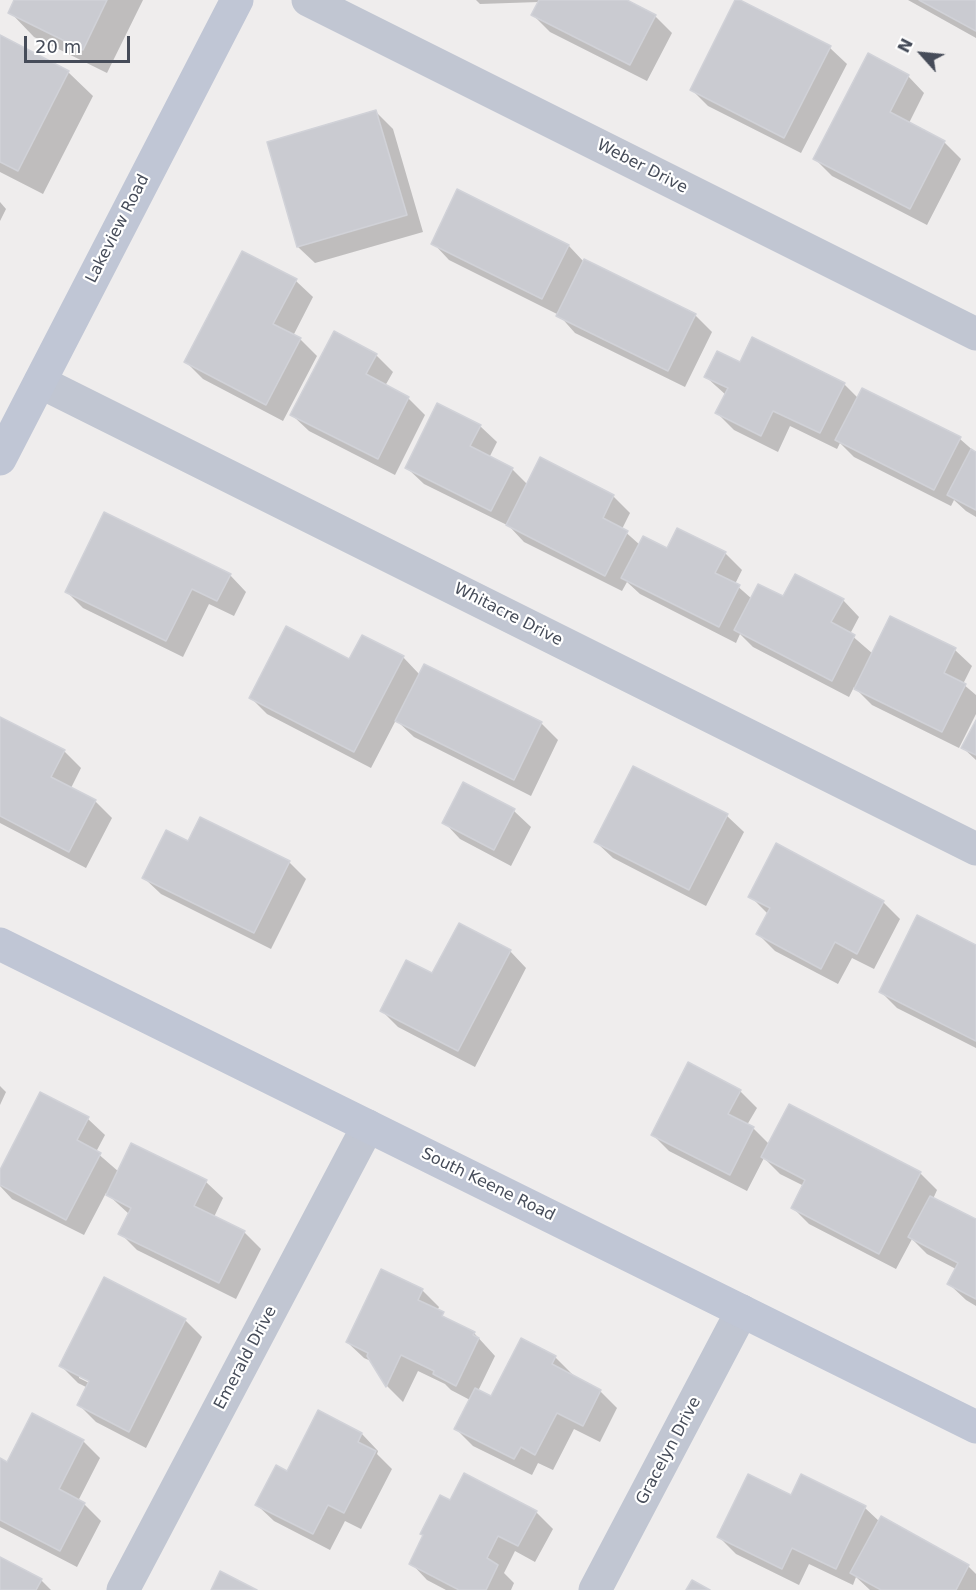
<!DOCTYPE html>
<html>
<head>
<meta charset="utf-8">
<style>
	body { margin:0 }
	#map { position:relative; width:976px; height:1590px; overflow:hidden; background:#efeded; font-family:"DejaVu Sans",sans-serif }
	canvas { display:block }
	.north { position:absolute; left:892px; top:24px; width:60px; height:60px; -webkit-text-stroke:4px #fff; paint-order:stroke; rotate:297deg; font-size:16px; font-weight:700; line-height:24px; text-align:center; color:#464c59 }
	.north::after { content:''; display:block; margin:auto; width:21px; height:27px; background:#464c59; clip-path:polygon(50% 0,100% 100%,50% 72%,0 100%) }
	.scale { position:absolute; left:24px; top:36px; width:106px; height:27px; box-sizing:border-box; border:3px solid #464c59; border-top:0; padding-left:8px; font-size:18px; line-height:21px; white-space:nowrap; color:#464c59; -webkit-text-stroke:4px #fff; paint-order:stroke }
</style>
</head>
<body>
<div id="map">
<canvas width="976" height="1590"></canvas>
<div class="north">N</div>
<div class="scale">20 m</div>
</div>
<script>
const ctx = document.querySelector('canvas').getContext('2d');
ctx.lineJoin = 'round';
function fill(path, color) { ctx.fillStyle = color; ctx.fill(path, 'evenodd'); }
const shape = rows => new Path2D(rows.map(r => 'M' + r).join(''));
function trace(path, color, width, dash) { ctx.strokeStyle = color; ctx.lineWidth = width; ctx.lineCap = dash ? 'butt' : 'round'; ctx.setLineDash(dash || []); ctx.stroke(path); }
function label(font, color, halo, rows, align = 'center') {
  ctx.font = font + ' "DejaVu Sans",sans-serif'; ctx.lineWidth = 4.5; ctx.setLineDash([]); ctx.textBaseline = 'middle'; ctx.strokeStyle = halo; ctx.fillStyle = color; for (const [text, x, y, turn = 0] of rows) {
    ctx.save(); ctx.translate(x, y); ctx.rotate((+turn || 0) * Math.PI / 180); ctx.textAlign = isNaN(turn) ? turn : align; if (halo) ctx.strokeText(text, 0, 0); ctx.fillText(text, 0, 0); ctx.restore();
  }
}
fill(shape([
	[16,0,143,0,107,73,34,37,10,12],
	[476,0,539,0,539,2,480,4],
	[541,0,626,0,655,16,672,33,647,81,550,32,533,15],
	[908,0,976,0,976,38],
	[0,36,68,72,93,96,43,194,0,172],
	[830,48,847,64,801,153,708,106,691,89],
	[908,76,924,93,909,123,944,142,961,159,927,225,832,176,815,159],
	[376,112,393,129,423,232,315,263,298,247],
	[0,202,6,209,0,221],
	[433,243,569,246,584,262,695,315,712,332,685,387,575,333,559,315,449,260],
	[296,281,313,297,293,336,300,339,317,356,283,421,203,379,186,362],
	[376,355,393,372,385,386,408,398,425,415,395,475,309,431,292,415],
	[741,364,844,384,858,398,960,439,976,453,976,517,966,511,954,500,951,506,854,457,840,443,837,449,790,426,778,452,734,430,717,413,726,395,706,377],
	[480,426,497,442,489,458,512,469,528,485,541,459,614,497,630,513,622,529,640,545,667,550,725,553,742,570,735,584,752,599,843,600,859,617,850,634,873,654,890,618,955,650,972,666,963,684,976,695,976,714,959,748,872,705,854,687,849,697,753,647,740,634,736,643,640,594,627,582,622,591,524,542,509,526,424,484,407,468],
	[230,575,246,592,234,616,209,604,183,657,83,608,66,591],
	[403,657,420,675,541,723,558,740,531,796,414,737,396,720,371,768,267,714,250,697,350,661],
	[0,719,64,751,81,768,71,788,95,801,112,818,86,868,0,823],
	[976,723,976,760,963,748],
	[514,811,531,827,511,866,460,839,444,822],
	[727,816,744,832,706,906,613,858,596,842],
	[189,843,289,862,306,879,271,949,161,894,144,878],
	[750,896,883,902,900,919,874,969,852,958,838,984,775,951,758,934,768,914],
	[976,946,976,1048,897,1008,880,991],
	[510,951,526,968,475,1067,398,1027,382,1011],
	[0,1086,6,1092,0,1105],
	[740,1091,757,1108,747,1125,753,1128,770,1145,790,1106,921,1174,937,1190,933,1199,976,1221,976,1306,966,1300,949,1284,956,1269,927,1254,912,1239,896,1269,809,1224,793,1208,804,1186,780,1174,764,1158,747,1191,669,1151,652,1134],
	[41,1094,88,1119,105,1135,96,1152,119,1172,206,1182,223,1198,214,1217,244,1232,261,1249,236,1299,137,1250,120,1233,129,1214,106,1193,84,1235,12,1199,0,1186,0,1174],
	[422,1290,439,1307,437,1311,452,1323,474,1333,495,1356,478,1391,492,1398,555,1357,572,1374,571,1376,600,1391,617,1408,600,1442,574,1429,553,1470,538,1463,532,1475,473,1446,456,1429,470,1400,451,1390,445,1384,418,1371,403,1402,387,1386,373,1362,364,1358,347,1342],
	[185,1320,202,1337,146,1448,96,1422,79,1405,88,1388,78,1383,61,1366],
	[79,1374,97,1384,95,1386,79,1378],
	[33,1415,84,1442,100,1458,78,1501,84,1504,101,1521,77,1567,0,1527,0,1460,8,1464],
	[362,1434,378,1451,377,1454,392,1469,361,1529,345,1521,330,1550,274,1521,257,1505,287,1473],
	[802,1476,865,1508,880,1522,882,1518,968,1566,976,1574,976,1590,870,1590,856,1577,853,1585,809,1564,799,1585,736,1554,719,1537,792,1497],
	[451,1502,536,1512,553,1529,535,1562,515,1551,504,1573,514,1583,511,1590,446,1590,427,1580,411,1563],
	[0,1559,41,1580,51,1590,0,1590]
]), '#0003');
const building = shape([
	[14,0,107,0,83,50,8,13,14,0],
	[539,0,627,0,656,15,630,65,531,15,539,0],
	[735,0,740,0,831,46,784,138,690,90,735,0],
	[919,0,976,0,976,31,919,0],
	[0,35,69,71,18,171,0,162,0,35],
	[868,53,909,75,890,112,945,141,910,209,813,159,868,53],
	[376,110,407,215,297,247,267,142,376,110],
	[457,189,569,245,542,299,431,244,457,189],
	[242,251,297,279,273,324,301,338,266,405,184,362,242,251],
	[584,259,696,314,668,371,556,316,584,259],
	[334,331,377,354,366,374,409,397,378,459,290,415,334,331],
	[752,337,845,383,820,433,773,411,761,436,715,413,728,388,704,377,717,351,740,362,752,337],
	[862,388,961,437,934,490,835,440,862,388],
	[437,403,481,425,470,446,513,468,491,511,405,468,437,403],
	[971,449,976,452,976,510,947,495,971,449],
	[540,457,614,495,603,518,628,531,605,576,506,525,540,457],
	[104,512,231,574,217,601,192,589,166,641,65,592,104,512],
	[677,528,726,552,715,573,740,585,719,627,621,578,643,536,667,548,677,528],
	[795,574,844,599,831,622,855,635,832,681,734,630,758,584,783,596,795,574],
	[890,616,956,648,944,673,966,684,942,732,854,689,890,616],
	[286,626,349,659,362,635,404,656,354,752,249,698,286,626],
	[424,664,542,722,514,780,395,721,424,664],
	[0,717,65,750,51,777,96,800,69,852,0,816,0,717],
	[976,720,976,755,961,748,976,720],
	[633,766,728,814,689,890,594,842,633,766],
	[463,782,515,809,494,850,442,823,463,782],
	[200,817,290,861,254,933,142,878,166,830,188,841,200,817],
	[776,843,884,901,857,954,835,942,821,969,756,934,770,908,748,897,776,843],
	[917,915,976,945,976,1041,879,992,917,915],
	[459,923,511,950,458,1051,380,1011,406,960,432,973,459,923],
	[688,1062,741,1090,728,1114,754,1127,730,1175,651,1135,688,1062],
	[40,1092,89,1117,77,1140,101,1153,66,1220,0,1185,0,1170,40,1092],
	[789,1104,921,1172,879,1254,791,1208,805,1180,761,1157,789,1104],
	[131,1143,207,1180,194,1206,245,1231,219,1283,118,1234,131,1208,106,1195,131,1143],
	[930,1196,976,1219,976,1299,947,1284,958,1263,908,1237,930,1196],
	[381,1269,423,1289,418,1300,444,1312,442,1316,475,1332,473,1335,479,1338,456,1386,433,1374,434,1371,401,1355,386,1387,367,1356,368,1353,346,1342,381,1269],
	[104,1277,186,1319,129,1432,77,1405,89,1381,59,1366,104,1277],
	[521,1338,556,1356,552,1364,601,1390,583,1426,557,1413,535,1455,521,1447,514,1459,454,1429,475,1388,491,1396,521,1338],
	[318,1410,362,1433,358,1442,376,1451,344,1513,328,1505,313,1534,255,1505,276,1465,287,1471,318,1410],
	[32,1413,84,1440,59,1489,85,1503,60,1551,0,1520,0,1458,7,1462,32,1413],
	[464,1473,537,1511,518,1546,498,1536,487,1558,498,1565,486,1590,459,1590,409,1564,423,1535,420,1534,440,1495,450,1500,464,1473],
	[748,1474,791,1495,801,1474,866,1506,836,1569,792,1548,782,1569,717,1537,748,1474],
	[881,1516,969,1565,956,1590,881,1590,850,1573,881,1516],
	[0,1557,42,1579,36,1590,0,1590,0,1557],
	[220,1571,257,1590,211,1590,220,1571],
	[692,1580,710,1590,686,1590,692,1580]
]);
fill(building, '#cacbd1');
trace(building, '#d1d2d8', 1.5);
trace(shape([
	[308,0,976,334],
	[40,382,976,849],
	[123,1590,368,1126],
	[595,1590,742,1311]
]), '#c1c6d2', 33);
trace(shape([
	[0,459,237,0],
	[0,944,976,1427]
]), '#c0c6d5', 33);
label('16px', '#464c59', '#fff', [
	["Weber Drive",642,167,27],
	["Lakeview Road",118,229,-63],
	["Whitacre Drive",508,615,27],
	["South Keene Road",488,1185,26],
	["Emerald Drive",246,1358,-62],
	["Gracelyn Drive",669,1451,-62]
]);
</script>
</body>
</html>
